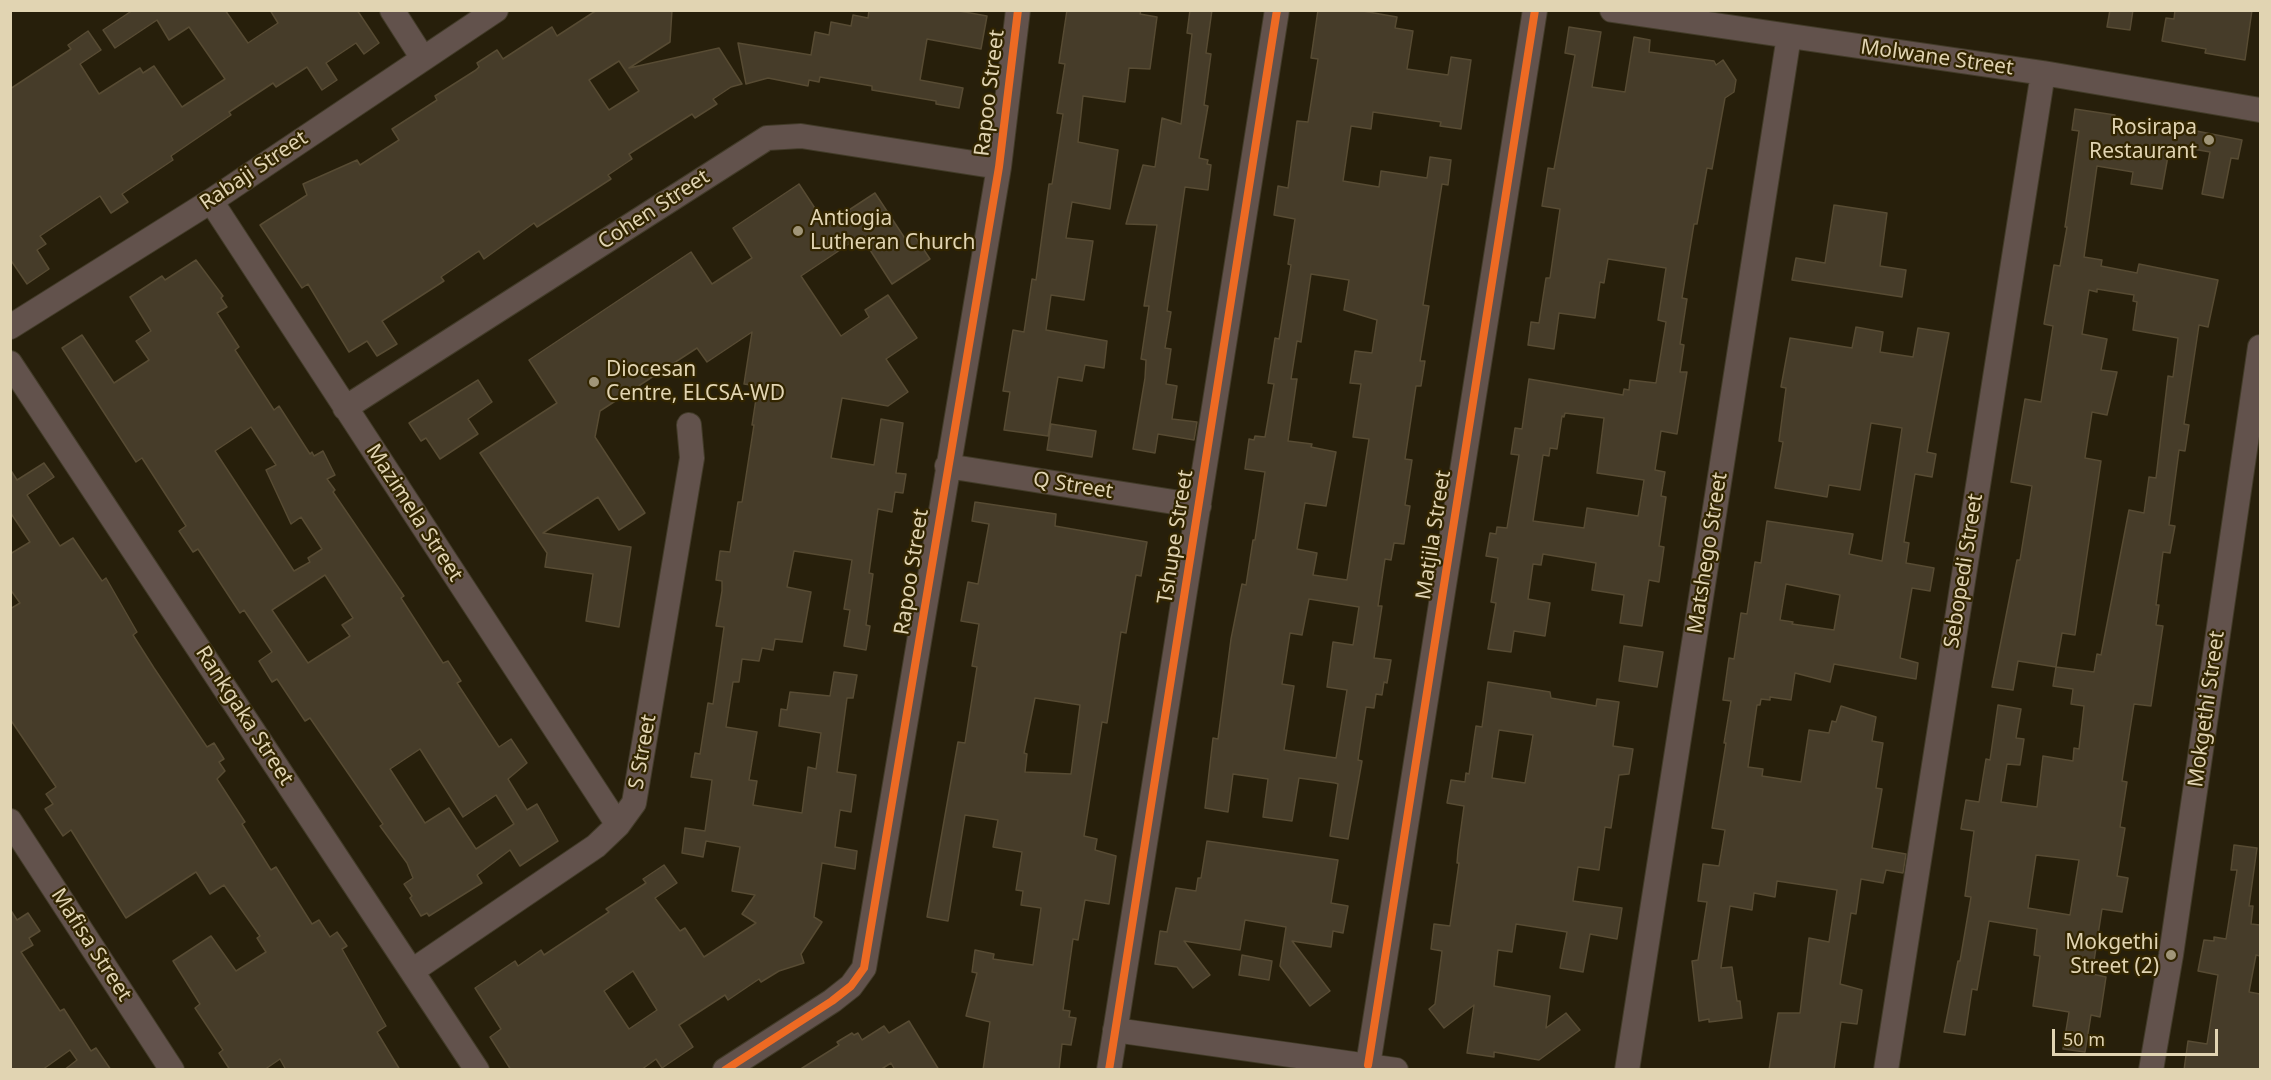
<!DOCTYPE html>
<html>
<head>
<meta charset="utf-8">
<style>
	body { margin:0 }
	#map { position:relative; width:2271px; height:1080px; overflow:hidden; background:#271f0b; font-family:"Noto Sans",sans-serif }
	canvas { display:block }
	.frame { position:absolute; inset:0; border:12px solid #e1d4b2; pointer-events:none }
	.scale { position:absolute; left:2052px; top:1029px; width:166px; height:27px; box-sizing:border-box; border:3px solid #e1d4b2; border-top:0; padding-left:8px; font-size:18px; line-height:21px; white-space:nowrap; color:#e1d4b2; -webkit-text-stroke:4px #322500; paint-order:stroke }
</style>
</head>
<body>
<div id="map">
<canvas width="2271" height="1080"></canvas>
<div class="frame"></div>
<div class="scale">50 m</div>
</div>
<script>
const ctx = document.querySelector('canvas').getContext('2d');
ctx.lineJoin = 'round';
function fill(path, color) { ctx.fillStyle = color; ctx.fill(path, 'evenodd'); }
const shape = rows => new Path2D(rows.map(r => 'M' + r).join(''));
function trace(path, color, width, dash) { ctx.strokeStyle = color; ctx.lineWidth = width; ctx.lineCap = dash ? 'butt' : 'round'; ctx.setLineDash(dash || []); ctx.stroke(path); }
function label(font, color, halo, rows, align = 'center') {
  ctx.font = font + ' "Noto Sans",sans-serif'; ctx.lineWidth = 4.5; ctx.setLineDash([]); ctx.textBaseline = 'middle'; ctx.strokeStyle = halo; ctx.fillStyle = color; for (const [text, x, y, turn = 0] of rows) {
    ctx.save(); ctx.translate(x, y); ctx.rotate((+turn || 0) * Math.PI / 180); ctx.textAlign = isNaN(turn) ? turn : align; if (halo) ctx.strokeText(text, 0, 0); ctx.fillText(text, 0, 0); ctx.restore();
  }
}
const building = shape([
	[133,10,225,10,248,43,278,23,270,10,357,10,379,43,364,54,356,43,326,63,337,80,322,90,307,67,276,87,273,83,229,112,231,115,171,156,173,160,122,194,128,202,111,213,100,196,40,236,46,244,37,250,49,269,27,284,10,259,10,89,71,49,68,45,88,31,101,50,80,64,99,94,140,68,143,73,154,66,182,107,225,79,189,27,169,40,157,20,115,48,103,30,133,10],
	[597,10,672,10,670,42,629,68,719,48,742,84,731,87,713,99,717,104,695,118,692,114,629,154,632,159,608,175,611,179,537,227,534,223,484,259,479,251,441,277,444,281,382,321,397,344,377,356,367,341,349,352,308,284,302,288,260,225,307,195,303,184,357,160,360,165,399,140,392,129,437,100,435,96,476,70,479,67,477,63,497,50,503,59,552,27,557,36,597,10],
	[619,61,639,91,609,110,589,80,619,61],
	[869,10,954,10,987,16,981,49,927,39,920,80,963,88,959,108,936,104,936,101,872,90,872,86,820,77,819,82,809,80,808,86,768,78,746,84,738,43,811,55,815,32,829,35,831,22,851,26,853,15,868,18,869,10],
	[1067,10,1141,10,1140,14,1157,17,1150,69,1129,68,1125,102,1083,96,1078,142,1118,150,1110,209,1072,202,1066,238,1093,241,1084,300,1051,295,1046,330,1107,341,1104,368,1085,365,1082,381,1058,377,1048,436,1004,430,1010,392,1003,391,1013,330,1024,332,1032,279,1036,280,1049,184,1052,184,1063,114,1057,113,1065,64,1059,63,1067,10],
	[1190,10,1212,10,1206,53,1211,54,1204,105,1208,106,1199,158,1208,160,1207,164,1211,165,1208,190,1185,187,1167,311,1171,312,1165,348,1171,349,1166,384,1177,386,1172,419,1197,422,1194,440,1158,434,1155,453,1133,449,1145,378,1146,360,1141,359,1149,306,1144,306,1157,225,1126,224,1143,165,1155,167,1162,118,1181,124,1192,34,1187,33,1190,10],
	[1318,10,1357,10,1397,17,1395,28,1413,31,1407,69,1448,75,1451,57,1471,60,1461,129,1440,126,1441,122,1373,112,1371,129,1351,126,1343,181,1379,187,1381,171,1427,178,1430,157,1451,160,1448,185,1442,184,1423,305,1429,306,1420,361,1425,361,1421,386,1416,386,1405,459,1412,460,1405,505,1410,506,1404,544,1394,543,1391,560,1385,559,1378,606,1382,606,1374,658,1391,660,1387,683,1384,682,1382,695,1376,694,1374,708,1366,707,1358,760,1362,761,1348,839,1330,836,1338,784,1335,783,1299,778,1292,821,1263,817,1268,779,1233,774,1228,812,1205,808,1213,738,1218,739,1231,639,1242,584,1246,585,1253,540,1255,540,1265,472,1245,469,1249,439,1254,440,1255,436,1265,437,1274,384,1268,383,1275,338,1279,339,1291,265,1288,264,1295,219,1274,215,1278,186,1288,188,1297,121,1308,122,1318,59,1311,58,1318,10],
	[1311,274,1349,280,1344,310,1377,320,1372,353,1355,351,1350,383,1361,384,1353,437,1369,439,1347,580,1313,575,1317,553,1297,549,1305,503,1326,506,1336,452,1311,447,1312,444,1288,441,1297,379,1291,379,1297,341,1301,342,1311,274],
	[1309,599,1359,607,1353,645,1333,642,1327,687,1347,690,1336,758,1284,750,1294,686,1282,684,1290,633,1302,635,1309,599],
	[2110,10,2133,10,2130,30,2107,27,2110,10],
	[2175,10,2252,10,2245,60,2205,53,2206,49,2162,41,2166,18,2174,19,2175,10],
	[1569,27,1601,32,1592,87,1625,92,1634,37,1650,40,1649,52,1714,61,1716,65,1723,60,1736,80,1734,92,1725,98,1712,169,1707,168,1697,224,1694,224,1682,298,1687,299,1680,344,1684,345,1680,372,1687,372,1677,434,1661,431,1655,470,1665,472,1661,496,1666,497,1659,546,1664,547,1659,582,1649,580,1642,626,1620,623,1624,595,1592,590,1596,563,1543,554,1541,565,1533,564,1528,599,1550,603,1545,636,1514,631,1511,652,1488,649,1496,603,1491,602,1498,558,1486,556,1490,533,1496,534,1497,527,1507,528,1519,455,1511,454,1515,428,1522,429,1529,379,1623,395,1624,389,1629,390,1630,380,1656,383,1666,322,1658,320,1666,268,1608,259,1604,283,1600,282,1595,318,1559,313,1554,349,1528,345,1531,322,1539,323,1546,278,1550,278,1560,209,1542,206,1548,168,1554,169,1575,55,1565,53,1569,27],
	[1565,413,1604,418,1597,473,1644,480,1638,516,1587,508,1584,528,1533,521,1543,455,1549,456,1550,448,1557,449,1562,416,1564,417,1565,413],
	[2075,109,2115,115,2114,122,2165,130,2166,125,2242,140,2238,159,2231,158,2223,198,2202,194,2210,152,2170,145,2162,189,2131,184,2133,172,2097,166,2084,257,2102,260,2101,266,2137,273,2139,264,2218,280,2208,327,2199,325,2184,424,2189,425,2185,451,2179,450,2169,525,2175,526,2170,553,2163,552,2156,605,2159,605,2156,625,2163,626,2151,706,2134,704,2122,781,2127,782,2120,827,2125,828,2117,876,2128,878,2122,912,2102,909,2092,974,2106,977,2100,1017,2091,1015,2085,1052,2063,1049,2069,1012,2033,1006,2040,956,2034,955,2037,929,1989,921,1977,990,1972,989,1965,1035,1944,1032,1958,961,1960,961,1971,897,1965,896,1974,831,1961,829,1966,800,1979,802,1986,759,1990,760,1998,705,2021,709,2016,738,2024,739,2020,765,2007,764,2001,802,2037,807,2043,756,2073,761,2074,748,2079,749,2084,706,2071,704,2073,689,2053,686,2056,667,2018,661,2013,690,1992,687,2017,560,2020,560,2032,486,2011,482,2025,399,2041,402,2053,326,2044,324,2054,265,2060,266,2067,227,2065,227,2079,131,2072,130,2075,109],
	[2097,289,2134,295,2133,301,2137,302,2133,330,2178,338,2173,377,2168,376,2156,478,2149,477,2144,513,2129,510,2101,655,2097,654,2094,672,2056,667,2062,633,2075,635,2101,461,2085,458,2092,412,2107,415,2117,372,2101,370,2107,339,2082,334,2089,290,2097,292,2097,289],
	[2036,855,2079,860,2070,915,2028,908,2036,855],
	[799,184,826,225,875,193,906,240,914,235,930,259,892,284,861,236,801,276,841,336,869,317,865,310,888,295,917,338,886,359,908,392,888,406,842,398,831,458,874,465,881,419,903,423,896,473,906,474,903,493,895,492,892,512,878,509,869,573,873,574,866,625,870,626,866,650,844,646,850,610,844,609,852,560,794,551,787,587,811,592,802,642,775,639,773,650,762,648,759,661,742,659,739,682,733,682,726,727,757,732,749,780,757,781,753,805,802,813,808,767,816,769,821,733,779,726,781,709,787,710,790,692,830,696,834,672,857,675,853,698,847,698,837,772,856,775,851,812,840,810,835,847,857,851,855,869,822,863,814,917,822,922,801,954,804,963,779,971,761,982,759,979,728,1000,725,995,679,1025,693,1047,662,1068,656,1059,641,1070,511,1070,490,1037,501,1029,475,988,515,961,518,966,541,950,544,955,609,912,606,909,646,883,643,879,664,865,677,883,655,898,680,931,685,928,704,957,756,923,742,914,755,895,732,891,740,847,706,841,703,857,682,853,685,828,705,831,712,780,691,777,695,753,700,754,708,703,713,704,724,627,716,626,722,591,722,581,716,580,720,551,730,552,738,502,742,502,754,425,752,425,758,386,744,384,752,332,707,362,697,348,600,411,595,437,645,513,619,530,598,497,543,533,631,547,619,627,586,621,593,574,545,567,547,553,480,453,557,403,529,360,691,252,712,284,752,258,733,228,799,184],
	[633,971,657,1010,629,1029,604,991,633,971],
	[1834,205,1887,213,1880,266,1906,270,1902,297,1792,280,1796,258,1825,263,1834,205],
	[196,260,223,296,221,298,227,307,217,313,239,347,235,350,274,410,279,406,310,454,312,452,314,456,323,451,335,475,327,479,335,490,333,492,404,596,401,598,443,663,448,661,461,681,457,683,499,747,511,739,527,763,508,779,527,810,537,804,558,841,520,866,510,850,477,875,482,883,429,916,427,913,421,916,410,898,412,896,404,884,413,878,407,863,380,826,383,824,310,718,305,721,277,679,272,682,259,661,272,652,244,610,240,613,198,549,193,552,179,531,186,526,142,458,136,462,62,348,82,335,114,383,149,360,136,341,151,331,130,297,162,276,165,280,196,260],
	[251,427,276,465,266,470,291,524,301,517,322,549,308,558,310,562,294,571,215,451,251,427],
	[325,575,353,618,342,625,350,636,308,663,272,610,325,575],
	[420,749,463,817,496,795,514,824,476,849,449,808,425,823,390,769,420,749],
	[1856,327,1883,332,1880,352,1913,357,1918,328,1949,333,1927,452,1936,454,1932,477,1915,474,1904,542,1909,543,1906,563,1934,568,1930,591,1912,588,1900,658,1918,663,1916,679,1834,664,1830,682,1795,673,1791,700,1770,697,1770,700,1761,699,1760,705,1757,705,1748,767,1763,769,1762,776,1801,782,1809,730,1829,733,1832,721,1836,722,1841,706,1876,717,1872,741,1883,743,1876,788,1882,789,1872,848,1906,854,1903,873,1886,870,1883,883,1861,879,1856,914,1851,913,1840,984,1862,990,1857,1024,1841,1022,1834,1070,1769,1070,1778,1013,1800,1013,1809,938,1829,942,1837,890,1777,881,1775,897,1754,893,1752,910,1730,906,1721,968,1732,967,1737,1001,1740,1001,1742,1018,1709,1022,1709,1019,1699,1021,1692,961,1698,960,1707,902,1698,901,1703,864,1719,866,1725,830,1712,828,1726,743,1724,743,1731,701,1723,700,1729,658,1734,659,1741,613,1747,614,1755,562,1761,563,1767,521,1853,534,1849,554,1882,561,1902,428,1871,423,1860,490,1829,485,1827,497,1775,488,1783,442,1779,441,1786,388,1781,387,1790,338,1852,348,1856,327],
	[1786,584,1840,595,1834,630,1792,624,1793,622,1780,620,1786,584],
	[478,380,492,402,468,419,478,434,440,459,426,438,421,441,409,423,478,380],
	[1051,424,1096,431,1092,457,1047,450,1051,424],
	[44,463,54,477,27,495,60,546,73,538,102,581,106,578,137,632,133,635,154,668,207,747,214,743,224,759,219,762,225,771,217,779,245,822,242,824,271,870,276,867,312,924,319,920,330,937,337,932,347,946,342,949,386,1026,377,1032,400,1070,286,1070,280,1059,264,1070,230,1070,219,1053,223,1050,195,1008,200,1004,173,961,211,936,236,971,266,952,257,938,260,936,224,885,210,894,196,872,126,918,71,830,63,836,45,809,53,804,46,794,56,787,10,719,10,609,20,603,10,589,10,554,30,542,10,512,10,469,17,480,44,463],
	[975,502,1056,514,1055,526,1147,542,1141,576,1136,575,1126,633,1121,632,1107,723,1102,722,1084,836,1097,839,1095,850,1116,856,1109,904,1085,900,1078,940,1073,939,1063,1010,1070,1011,1069,1017,1076,1018,1071,1045,1062,1044,1059,1070,983,1070,990,1022,966,1016,977,973,972,972,975,950,994,954,993,959,1033,965,1041,908,1021,905,1023,891,1016,890,1022,852,993,847,998,820,965,815,948,921,927,917,958,742,965,743,977,667,972,666,979,624,961,621,968,582,978,584,989,524,972,521,975,502],
	[1035,698,1080,705,1071,774,1025,772,1027,754,1024,753,1035,698],
	[1624,646,1663,652,1657,687,1619,681,1624,646],
	[1488,682,1550,692,1551,698,1596,706,1597,699,1619,702,1613,746,1633,749,1629,774,1619,775,1611,828,1605,827,1599,870,1578,867,1573,901,1622,908,1617,939,1590,934,1583,972,1560,968,1567,932,1516,924,1512,952,1498,950,1494,986,1550,996,1546,1028,1566,1013,1580,1030,1539,1060,1494,1052,1494,1057,1467,1053,1474,1005,1444,1028,1429,1009,1435,1004,1442,951,1431,949,1434,924,1450,926,1459,863,1457,863,1458,850,1464,806,1447,803,1451,780,1465,782,1466,773,1469,774,1476,726,1482,727,1488,682],
	[1499,730,1533,735,1525,783,1492,778,1499,730],
	[1207,841,1338,860,1331,903,1348,906,1343,933,1333,931,1331,947,1292,941,1330,991,1310,1006,1280,966,1286,927,1245,920,1240,950,1184,941,1210,975,1193,988,1177,967,1155,964,1160,931,1167,932,1176,888,1196,891,1198,878,1201,878,1207,841],
	[2234,845,2257,848,2249,906,2253,906,2251,924,2260,925,2260,956,2256,955,2249,992,2260,994,2260,1070,2184,1070,2188,1041,2207,1044,2218,975,2198,971,2204,940,2214,941,2214,937,2226,939,2237,870,2231,870,2234,845],
	[10,909,17,920,28,913,40,931,29,938,33,945,21,952,60,1011,64,1009,91,1051,96,1048,111,1070,64,1070,77,1060,70,1050,42,1070,10,1070,10,909],
	[1242,955,1272,961,1269,980,1239,975,1242,955],
	[909,1021,939,1070,895,1070,891,1063,880,1070,799,1070,839,1045,837,1042,852,1033,854,1035,858,1033,862,1040,884,1026,889,1033,909,1021]
]);
fill(building, '#463c29');
trace(building, '#574b33', 1.5);
const street = shape([
	[392,10,422,57],
	[1612,10,2043,73,2260,110],
	[211,201,618,825],
	[10,327,211,201,496,10],
	[10,363,477,1070],
	[345,408,767,138,801,136,999,167],
	[947,466,1199,506],
	[10,821,172,1070],
	[412,971,596,846,618,825,634,803,692,458,689,425],
	[1115,1030,1396,1070],
	[1368,1065,1535,10],
	[725,1070,832,1001,851,986,864,968,999,167,1018,10],
	[1109,1070,1277,10],
	[1627,1070,1789,36],
	[1886,1070,2043,73],
	[2151,1070,2171,955,2260,347]
]);
trace(street, '#423b28', 26);
trace(street, '#62524c', 24);
trace(shape([
	[1368,1065,1535,10],
	[725,1070,832,1001,851,986,864,968,999,167,1018,10],
	[1109,1070,1277,10]
]), '#ed6a23', 8);
for (const [x, y, r, color] of [
	[2209,140,6,"#a09578"],
	[798,231,6,"#a09578"],
	[594,382,6,"#a09578"],
	[2171,955,6,"#a09578"]
]) { const dot = new Path2D(); dot.arc(x, y, r, 0, 2 * Math.PI); ctx.fillStyle = color; ctx.fill(dot); trace(dot, '#322500', 2); }
label('21px', '#e1d4b2', '#322500', [
	["Molwane Street",1937,58,8],
	["Rapoo Street",990,93,-83],
	["Rabaji Street",254,171,-34],
	["Cohen Street",654,210,-33],
	["Q Street",1073,486,9],
	["Mazimela Street",414,513,57],
	["Matjila Street",1434,535,-81],
	["Tshupe Street",1176,537,-81],
	["Matshego Street",1708,553,-81],
	["Sebopedi Street",1964,571,-81],
	["Rapoo Street",912,572,-81],
	["Mokgethi Street",2207,709,-82],
	["Rankgaka Street",244,716,57],
	["S Street",643,752,-80],
	["Mafisa Street",91,945,57]
]);
label('21px', '#e1d4b2', '#322500', [
	["Rosirapa",2197,128],
	["Restaurant",2197,152],
	["Antiogia",810,219,"left"],
	["Lutheran Church",810,243,"left"],
	["Diocesan",606,370,"left"],
	["Centre, ELCSA-WD",606,394,"left"],
	["Mokgethi",2159,943],
	["Street (2)",2159,967]
], 'right');
</script>
</body>
</html>
